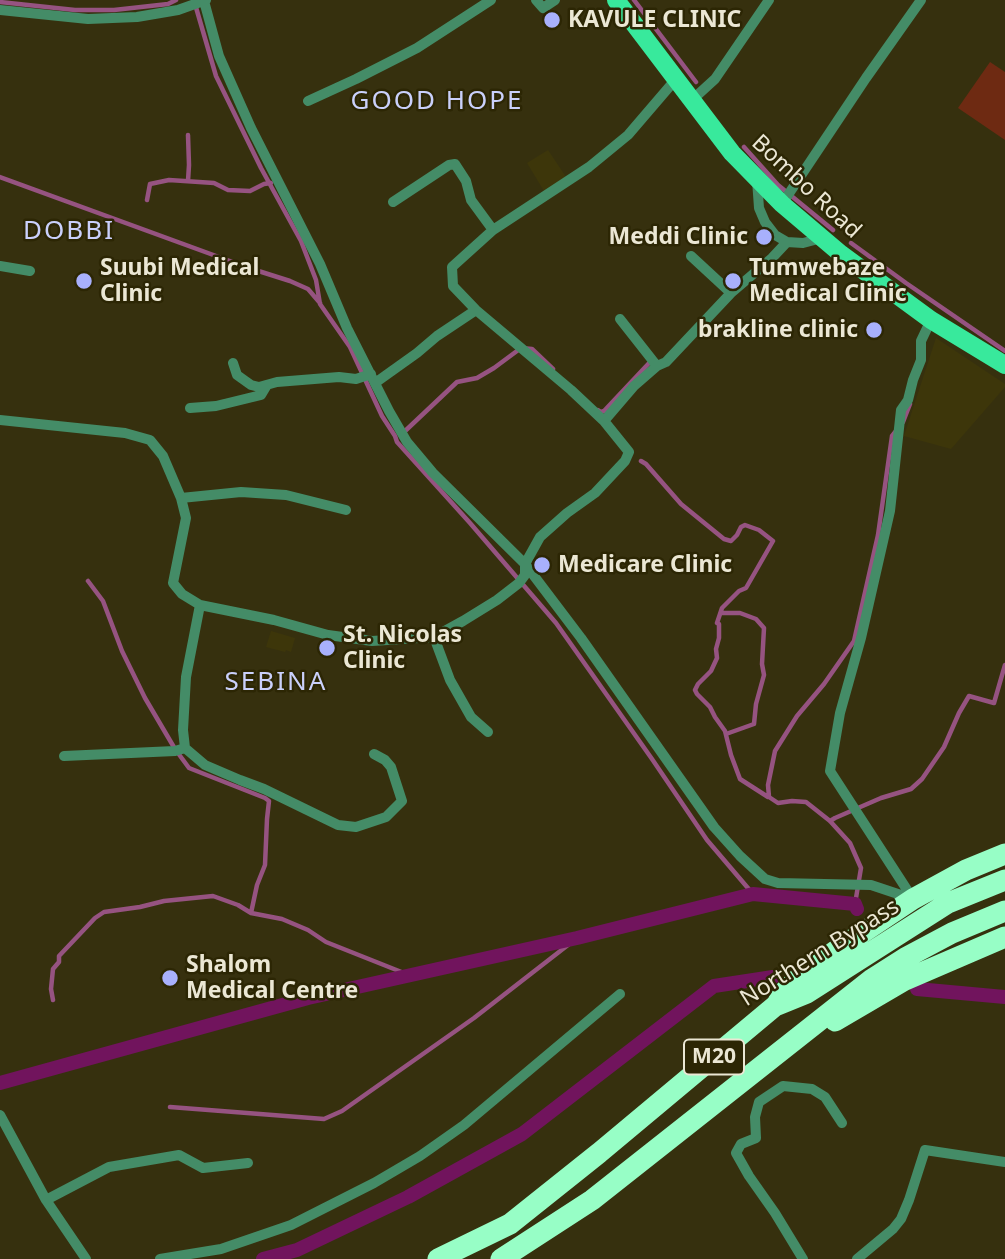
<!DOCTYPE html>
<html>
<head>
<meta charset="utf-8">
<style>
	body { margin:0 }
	canvas { display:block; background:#36300e }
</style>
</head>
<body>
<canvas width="1005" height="1259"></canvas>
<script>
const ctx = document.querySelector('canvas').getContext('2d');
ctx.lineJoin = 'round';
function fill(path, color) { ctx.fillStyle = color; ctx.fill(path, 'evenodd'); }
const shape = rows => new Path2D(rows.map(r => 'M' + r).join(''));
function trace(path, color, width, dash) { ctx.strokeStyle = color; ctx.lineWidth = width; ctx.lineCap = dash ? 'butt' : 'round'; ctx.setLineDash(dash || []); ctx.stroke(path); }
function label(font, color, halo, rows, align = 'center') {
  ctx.font = font + ' "Noto Sans",sans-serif'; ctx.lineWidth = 5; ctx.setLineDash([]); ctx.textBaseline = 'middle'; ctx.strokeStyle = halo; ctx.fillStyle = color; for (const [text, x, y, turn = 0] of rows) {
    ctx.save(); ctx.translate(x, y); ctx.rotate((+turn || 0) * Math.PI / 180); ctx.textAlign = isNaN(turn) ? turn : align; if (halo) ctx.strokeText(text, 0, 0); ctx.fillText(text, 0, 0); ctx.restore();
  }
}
fill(shape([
	[548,150,566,177,544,191,527,163],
	[936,338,1005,384,1005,387,951,449,904,436],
	[271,631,295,638,291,652,286,650,285,652,266,647]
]), '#3d360a');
fill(shape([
	[990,62,1005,72,1005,140,958,108]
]), '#6e2a12');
trace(shape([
	[634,0,696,82],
	[0,2,75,10,114,10,168,4,176,0],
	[195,4,216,76,261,168,301,241,316,280,320,304,350,347,382,416,395,436,397,442,470,523,556,623,652,759,707,840,753,894],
	[188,135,189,165,188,181],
	[744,147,778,185,833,230],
	[0,177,249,268,290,281,308,289,320,303],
	[147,200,150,184,169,180,214,183,228,190,250,191,264,184,271,183],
	[851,243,906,283,1005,351],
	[598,410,601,412,604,411,651,361],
	[903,422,910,404],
	[404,432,457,382,477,378,494,368,521,348,532,349,553,369],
	[641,461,646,464,681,504,724,539,731,541,737,535,741,527,745,525,759,530,773,541,746,588,739,591,722,608,717,623,719,624,719,638,716,649,717,658,711,671,698,684,695,690,697,694,710,707,715,717,725,731,731,755,740,779,768,797],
	[88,581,103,601,122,651,145,698,175,749,189,768,265,798,269,801,267,819,265,865,257,885,251,913],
	[721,613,740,613,756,619,764,628,762,664,764,675,756,704,754,724,726,734],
	[830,821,835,818,881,798,911,789,922,779,944,747,959,713,969,696,994,703,1005,665],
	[855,904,861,868,850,843,830,821,806,802,792,801,778,803,769,797,768,785,775,751,797,716,824,684,854,641,878,535,892,436,896,431],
	[53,1000,51,989,53,969,59,962,59,956,95,918,104,912,140,907,164,901,213,896,238,905,251,913,282,919,308,930,326,942,409,975],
	[170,1107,324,1119,342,1111,474,1018,577,938]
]), '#965381', 4.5);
trace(shape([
	[917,989,1005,997],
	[0,1083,308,998,577,938,753,894,855,904,857,909],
	[263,1259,297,1250,408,1197,522,1134,714,986,773,977]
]), '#71145d', 14);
trace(shape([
	[536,0,543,8,555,0],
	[204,1,219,56,251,128,320,264,347,328,389,411,407,442,433,473,525,564,581,638,714,827,740,856,765,879,778,883,871,885,913,899],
	[0,10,88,19,137,17,178,10,206,0],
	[692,100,715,79,769,0],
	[308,101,356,79,417,48,491,0],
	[757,180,759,208,765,222,775,235,787,242],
	[393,202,449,165,455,164,466,181,471,200,493,230],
	[782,204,866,78,921,0],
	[691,256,731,293],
	[0,266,30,271],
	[620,319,657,366],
	[233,363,237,375,251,385,259,387,277,382,339,377,356,379,371,374],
	[375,383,417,353,437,336,476,310],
	[190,408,216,406,261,395,267,385],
	[0,420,125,433,150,440,163,456,181,498,186,518,173,583,182,594,200,605,274,620,328,635,372,641,434,637,463,621,497,600,519,583,525,575,525,564,540,537,567,513,595,493,625,461,629,452,604,421,571,390,476,310,453,286,452,267,493,230,589,167,628,135,676,79],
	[604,421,634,386,657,366,666,362,731,293,772,258,787,242,803,243,822,238],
	[181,498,241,492,286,495,346,510],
	[434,637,450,680,471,717,488,732],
	[185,748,205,765,240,780,264,789,338,825,356,827,386,817,402,801,391,767,385,760,374,754],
	[64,756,175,751,185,748,183,730,186,677,200,605],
	[913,899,830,771,840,713,861,638,890,511,901,410,908,400,913,380,921,360,921,341,931,320],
	[0,1115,46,1200,86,1259],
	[46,1200,109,1167,179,1155,203,1168,248,1163],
	[160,1259,221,1249,291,1225,374,1183,420,1156,464,1125,620,994],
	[803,1259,775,1213,749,1176,736,1153,741,1144,756,1138,755,1117,759,1102,783,1086,812,1089,825,1097,842,1123],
	[857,1259,893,1229,901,1219,909,1200,925,1150,1005,1162]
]), '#448c67', 10);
trace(shape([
	[616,0,732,153,782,204,841,254,931,320,1005,365]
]), '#38e99c', 18);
trace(shape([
	[778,1002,785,991,800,977,838,949,913,899,966,870,1005,854],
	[835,1021,905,980,1005,937],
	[438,1259,510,1224,599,1153,775,1006,807,993,948,903,1005,880],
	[501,1259,592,1200,872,979,905,958,952,933,1005,911]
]), '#97fec6', 21);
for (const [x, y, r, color] of [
	[552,20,9,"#a8b0fc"],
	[764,237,9,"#a8b0fc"],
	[84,281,9,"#a8b0fc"],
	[733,281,9,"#a8b0fc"],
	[874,330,9,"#a8b0fc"],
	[542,565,9,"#a8b0fc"],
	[327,648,9,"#a8b0fc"],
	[170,978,9,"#a8b0fc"]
]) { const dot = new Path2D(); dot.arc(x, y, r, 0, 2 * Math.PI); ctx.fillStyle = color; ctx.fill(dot); trace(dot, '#2c2604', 2.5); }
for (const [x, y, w] of [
	[714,1057,60]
]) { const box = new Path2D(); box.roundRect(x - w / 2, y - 17.5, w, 35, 5); ctx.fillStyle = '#2c2604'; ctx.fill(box); trace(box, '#ebe7d4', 2); }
label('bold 21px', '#ebe7d4', null, [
	["M20",714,1057]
]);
label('bold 23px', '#ebe7d4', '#2c2604', [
	["KAVULE CLINIC",568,20],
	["Meddi Clinic",748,237,"right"],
	["Suubi Medical",100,268],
	["Clinic",100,294],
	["Tumwebaze",749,268],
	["Medical Clinic",749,294],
	["brakline clinic",858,330,"right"],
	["Medicare Clinic",558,565],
	["St. Nicolas",343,635],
	["Clinic",343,661],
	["Shalom",186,965],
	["Medical Centre",186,991]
], 'left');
label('23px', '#ebe7d4', '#2c2604', [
	["Bombo Road",806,187,43],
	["Northern Bypass",820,953,-32]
]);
ctx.letterSpacing = '2px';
label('26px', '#cad0fb', '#2c2604', [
	["GOOD HOPE",437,102],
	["DOBBI",69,232],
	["SEBINA",276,683]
]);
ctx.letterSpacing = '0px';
</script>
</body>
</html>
